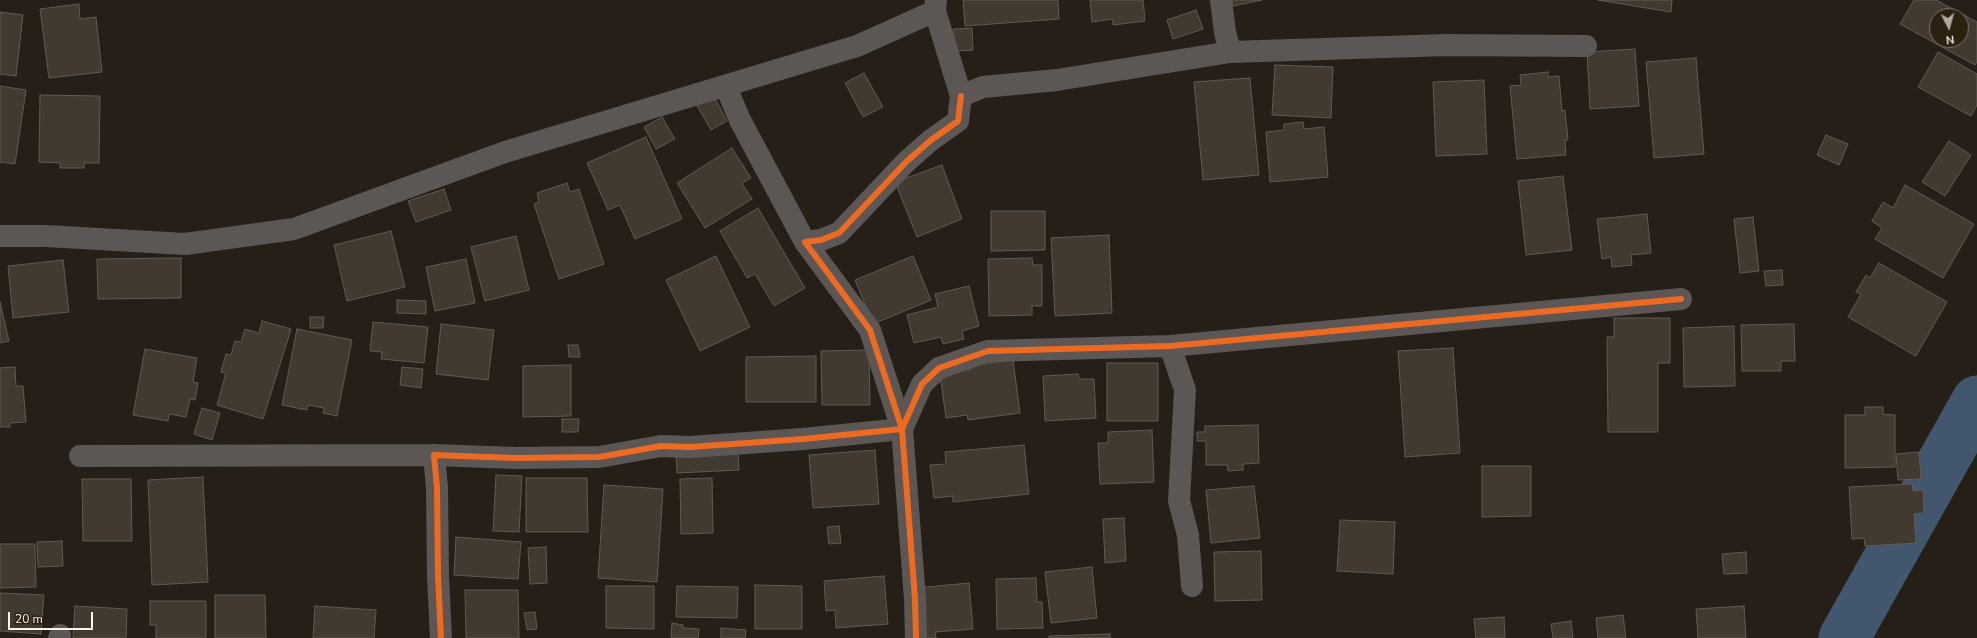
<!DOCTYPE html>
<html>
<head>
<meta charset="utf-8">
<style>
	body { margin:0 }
	#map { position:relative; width:1977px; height:638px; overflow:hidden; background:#261f17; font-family:"Nunito Sans",sans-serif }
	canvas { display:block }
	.north { position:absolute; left:1929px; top:8px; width:40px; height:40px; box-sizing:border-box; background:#2c2011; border:1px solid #7f7468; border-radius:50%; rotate:174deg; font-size:11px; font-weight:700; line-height:16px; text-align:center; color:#fcf3ea }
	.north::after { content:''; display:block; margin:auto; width:14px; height:18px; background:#b1a9a0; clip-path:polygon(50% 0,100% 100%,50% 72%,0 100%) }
	.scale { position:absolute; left:8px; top:612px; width:85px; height:18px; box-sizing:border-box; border:2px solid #fcf3ea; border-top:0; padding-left:5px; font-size:12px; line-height:14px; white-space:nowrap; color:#fcf3ea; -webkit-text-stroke:3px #2c2011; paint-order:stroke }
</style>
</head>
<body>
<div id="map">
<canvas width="1977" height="638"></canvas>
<div class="north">N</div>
<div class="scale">20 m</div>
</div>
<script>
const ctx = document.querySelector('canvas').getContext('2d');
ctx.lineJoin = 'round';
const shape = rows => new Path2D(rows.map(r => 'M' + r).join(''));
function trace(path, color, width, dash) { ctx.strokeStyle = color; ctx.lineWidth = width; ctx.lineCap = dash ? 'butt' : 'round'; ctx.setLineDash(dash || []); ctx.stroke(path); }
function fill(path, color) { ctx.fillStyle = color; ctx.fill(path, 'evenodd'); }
trace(shape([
	[1844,638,1977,401]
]), '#42566e', 51);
const building = shape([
	[963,0,1058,0,1059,19,965,26,963,0],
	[1090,0,1143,0,1145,21,1113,25,1113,19,1092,22,1090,0],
	[1231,0,1262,0,1233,6,1231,0],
	[1598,0,1672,0,1671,12,1598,0],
	[1914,0,1936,0,1977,22,1977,62,1975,65,1900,24,1914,0],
	[1937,16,1961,16,1961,40,1937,40,1937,16],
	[79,4,80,19,96,17,102,72,49,78,40,9,79,4],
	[1196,10,1203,29,1173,39,1167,20,1196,10],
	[0,12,23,15,16,76,0,74,0,12],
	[972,28,973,50,954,51,953,29,972,28],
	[1635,49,1639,106,1590,109,1587,52,1635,49],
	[1938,52,1977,74,1977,105,1971,116,1918,87,1938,52],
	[1696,58,1704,154,1654,158,1646,62,1696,58],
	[1275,65,1333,67,1331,118,1272,115,1275,65],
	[1548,72,1548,77,1559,76,1562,111,1565,110,1568,140,1565,140,1566,155,1517,159,1510,86,1521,85,1520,75,1548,72],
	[864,73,883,107,863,117,845,83,864,73],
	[1250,78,1259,175,1203,180,1194,82,1250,78],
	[1484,80,1487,154,1436,156,1433,82,1484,80],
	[0,86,26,90,15,164,0,162,0,86],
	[40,95,100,96,99,163,84,163,84,168,60,168,60,163,39,162,40,95],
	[714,97,727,121,711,130,697,106,714,97],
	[662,117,675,139,656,149,644,127,662,117],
	[1303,122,1304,129,1324,127,1328,177,1270,182,1266,132,1284,130,1284,124,1303,122],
	[1826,135,1848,144,1839,165,1817,155,1826,135],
	[646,137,682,219,635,239,620,205,608,210,587,163,646,137],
	[1949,141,1971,155,1945,196,1922,182,1949,141],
	[732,148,751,178,742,183,752,199,705,228,677,183,732,148],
	[942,165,962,219,917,237,895,182,942,165],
	[1563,176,1572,250,1526,255,1518,181,1563,176],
	[567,183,570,192,579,189,604,264,559,279,534,204,539,202,537,193,567,183],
	[1905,185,1974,224,1943,278,1875,239,1882,228,1872,221,1883,202,1893,208,1905,185],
	[444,189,451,210,416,222,408,201,444,189],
	[758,208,805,288,774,306,755,274,747,278,720,231,758,208],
	[991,211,1045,211,1045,250,991,251,991,211],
	[1647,214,1651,253,1631,255,1632,265,1612,267,1611,257,1602,259,1597,219,1647,214],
	[1753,217,1759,271,1740,273,1734,219,1753,217],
	[391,231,405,287,347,301,334,245,391,231],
	[1109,235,1112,313,1055,316,1051,238,1109,235],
	[516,236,529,290,485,301,471,247,516,236],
	[716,256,750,327,700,351,666,280,716,256],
	[913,256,931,300,873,324,855,280,913,256],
	[181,258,181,298,98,299,97,259,181,258],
	[1032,258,1033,265,1042,265,1042,306,1032,306,1032,315,989,316,988,259,1032,258],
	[466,259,475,303,435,311,426,267,466,259],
	[63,260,69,312,13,318,8,266,63,260],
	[1879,263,1947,302,1916,356,1848,317,1861,294,1856,292,1866,275,1870,278,1879,263],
	[1782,270,1783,285,1766,286,1764,271,1782,270],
	[969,286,979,326,962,331,964,339,943,344,941,337,914,343,907,315,938,307,935,294,969,286],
	[397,300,426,301,426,314,397,313,397,300],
	[0,302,9,341,0,343,0,302],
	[310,317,324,317,323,328,310,328,310,317],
	[1614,318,1670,318,1670,363,1658,363,1658,432,1608,432,1607,337,1614,337,1614,318],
	[262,321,291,329,263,419,217,405,226,373,221,372,226,354,231,355,235,341,241,342,245,329,259,333,262,321],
	[373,322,428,327,424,363,381,359,382,352,370,351,373,322],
	[441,324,494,330,488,380,436,374,441,324],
	[1794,324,1795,361,1781,361,1781,371,1742,371,1741,325,1794,324],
	[1734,326,1735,386,1684,387,1683,328,1734,326],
	[297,329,352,340,337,416,323,413,324,408,308,405,307,410,282,405,297,329],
	[568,345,578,345,580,357,569,357,568,345],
	[1453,348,1460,453,1405,457,1398,351,1453,348],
	[145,349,197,358,193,382,198,383,195,400,190,399,186,417,169,414,168,421,133,415,145,349],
	[869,350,870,405,822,405,821,351,869,350],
	[816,356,816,402,746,402,746,357,816,356],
	[1013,360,1020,413,968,420,967,415,946,418,940,374,971,369,970,365,1013,360],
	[1107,363,1158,363,1158,421,1107,421,1107,363],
	[571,365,571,416,523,417,523,366,571,365],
	[15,367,16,386,23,386,26,422,10,423,10,427,0,427,0,368,15,367],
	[402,367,423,369,421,388,400,385,402,367],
	[1078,374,1079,379,1094,379,1096,418,1045,421,1043,376,1078,374],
	[1865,407,1883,407,1883,414,1895,415,1895,467,1845,468,1845,415,1865,415,1865,407],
	[202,408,220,413,212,440,194,434,202,408],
	[562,419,579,419,578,432,562,432,562,419],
	[1258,425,1259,463,1243,464,1243,470,1228,471,1227,465,1206,465,1206,441,1197,441,1197,432,1205,432,1205,426,1258,425],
	[1152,430,1154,482,1100,484,1098,443,1108,443,1108,432,1152,430],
	[1024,445,1029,494,953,502,953,496,934,498,930,465,946,464,945,452,1024,445],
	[875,450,879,504,813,508,809,455,875,450],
	[738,451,739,470,677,473,676,455,738,451],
	[1919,452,1921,479,1898,480,1896,454,1919,452],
	[1482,466,1531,466,1531,516,1482,517,1482,466],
	[496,475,522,476,519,532,493,531,496,475],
	[203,477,208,582,152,585,148,480,203,477],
	[526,478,587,478,588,532,526,532,526,478],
	[712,478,713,533,681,534,680,479,712,478],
	[82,479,131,479,132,541,83,541,82,479],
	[1912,484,1913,491,1923,490,1924,513,1914,514,1916,543,1865,546,1864,538,1852,539,1849,487,1912,484],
	[604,485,663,489,657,582,598,578,604,485],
	[1254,486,1260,538,1211,543,1206,490,1254,486],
	[1124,518,1126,561,1105,563,1103,519,1124,518],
	[1340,520,1395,522,1393,574,1337,571,1340,520],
	[839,526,841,543,829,544,827,527,839,526],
	[456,537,521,542,518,579,454,575,456,537],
	[62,541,63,566,38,567,37,542,62,541],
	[0,544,35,544,36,587,0,588,0,544],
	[546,547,547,583,530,584,528,548,546,547],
	[1261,551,1262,600,1215,601,1214,552,1261,551],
	[1746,552,1747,573,1724,574,1722,554,1746,552],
	[1092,567,1097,618,1051,623,1045,572,1092,567],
	[884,576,888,624,836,628,835,610,826,611,824,581,884,576],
	[1036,578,1037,602,1042,602,1043,628,997,629,996,579,1036,578],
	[969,583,973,629,935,632,936,638,921,638,916,588,969,583],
	[755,585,802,586,802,629,755,629,755,585],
	[606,586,654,586,654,629,606,628,606,586],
	[677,586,738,587,737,618,676,617,677,586],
	[465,590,518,590,519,638,466,638,465,590],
	[0,593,44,595,41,634,0,631,0,593],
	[215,595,265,595,266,638,215,638,215,595],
	[150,601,206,601,206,638,156,638,156,625,150,625,150,601],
	[75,606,127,609,126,638,73,638,75,606],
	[315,606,376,610,374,638,313,638,315,606],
	[1744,606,1746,638,1698,638,1696,609,1744,606],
	[535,612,537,629,527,630,524,613,535,612],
	[1623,615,1626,638,1598,638,1596,618,1623,615],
	[1504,617,1505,638,1476,638,1474,619,1504,617],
	[1571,621,1573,638,1553,638,1551,624,1571,621],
	[672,623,683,625,683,628,699,629,698,638,671,638,672,623],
	[721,628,746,630,745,638,721,638,721,628],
	[1110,634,1110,638,1049,638,1049,636,1110,634]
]);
fill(building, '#423a31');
trace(building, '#605a53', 1);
trace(shape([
	[936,0,935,11,961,96,983,87,1057,80,1230,52,1447,45,1586,46],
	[1221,0,1225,32,1230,52],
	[726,87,740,120,805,242],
	[0,236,46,236,185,244,294,229,505,152,857,46,935,11],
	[1170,346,1185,390,1179,501,1188,535,1192,586],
	[80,456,434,455],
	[59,638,60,635],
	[441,638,438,576,437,488,434,455,515,458,599,457,661,446,690,447,803,439,902,429,870,330,805,242,821,240,839,233,906,162,931,140,958,121,961,96],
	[916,638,915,599,902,429,922,384,939,368,988,351,1170,346,1681,299]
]), '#5c5754', 22);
trace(shape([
	[441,638,438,576,437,488,434,455,515,458,599,457,661,446,690,447,803,439,902,429,870,330,805,242,821,240,839,233,906,162,931,140,958,121,961,96],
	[916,638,915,599,902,429,922,384,939,368,988,351,1170,346,1681,299]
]), '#ed6a23', 6);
</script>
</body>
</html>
